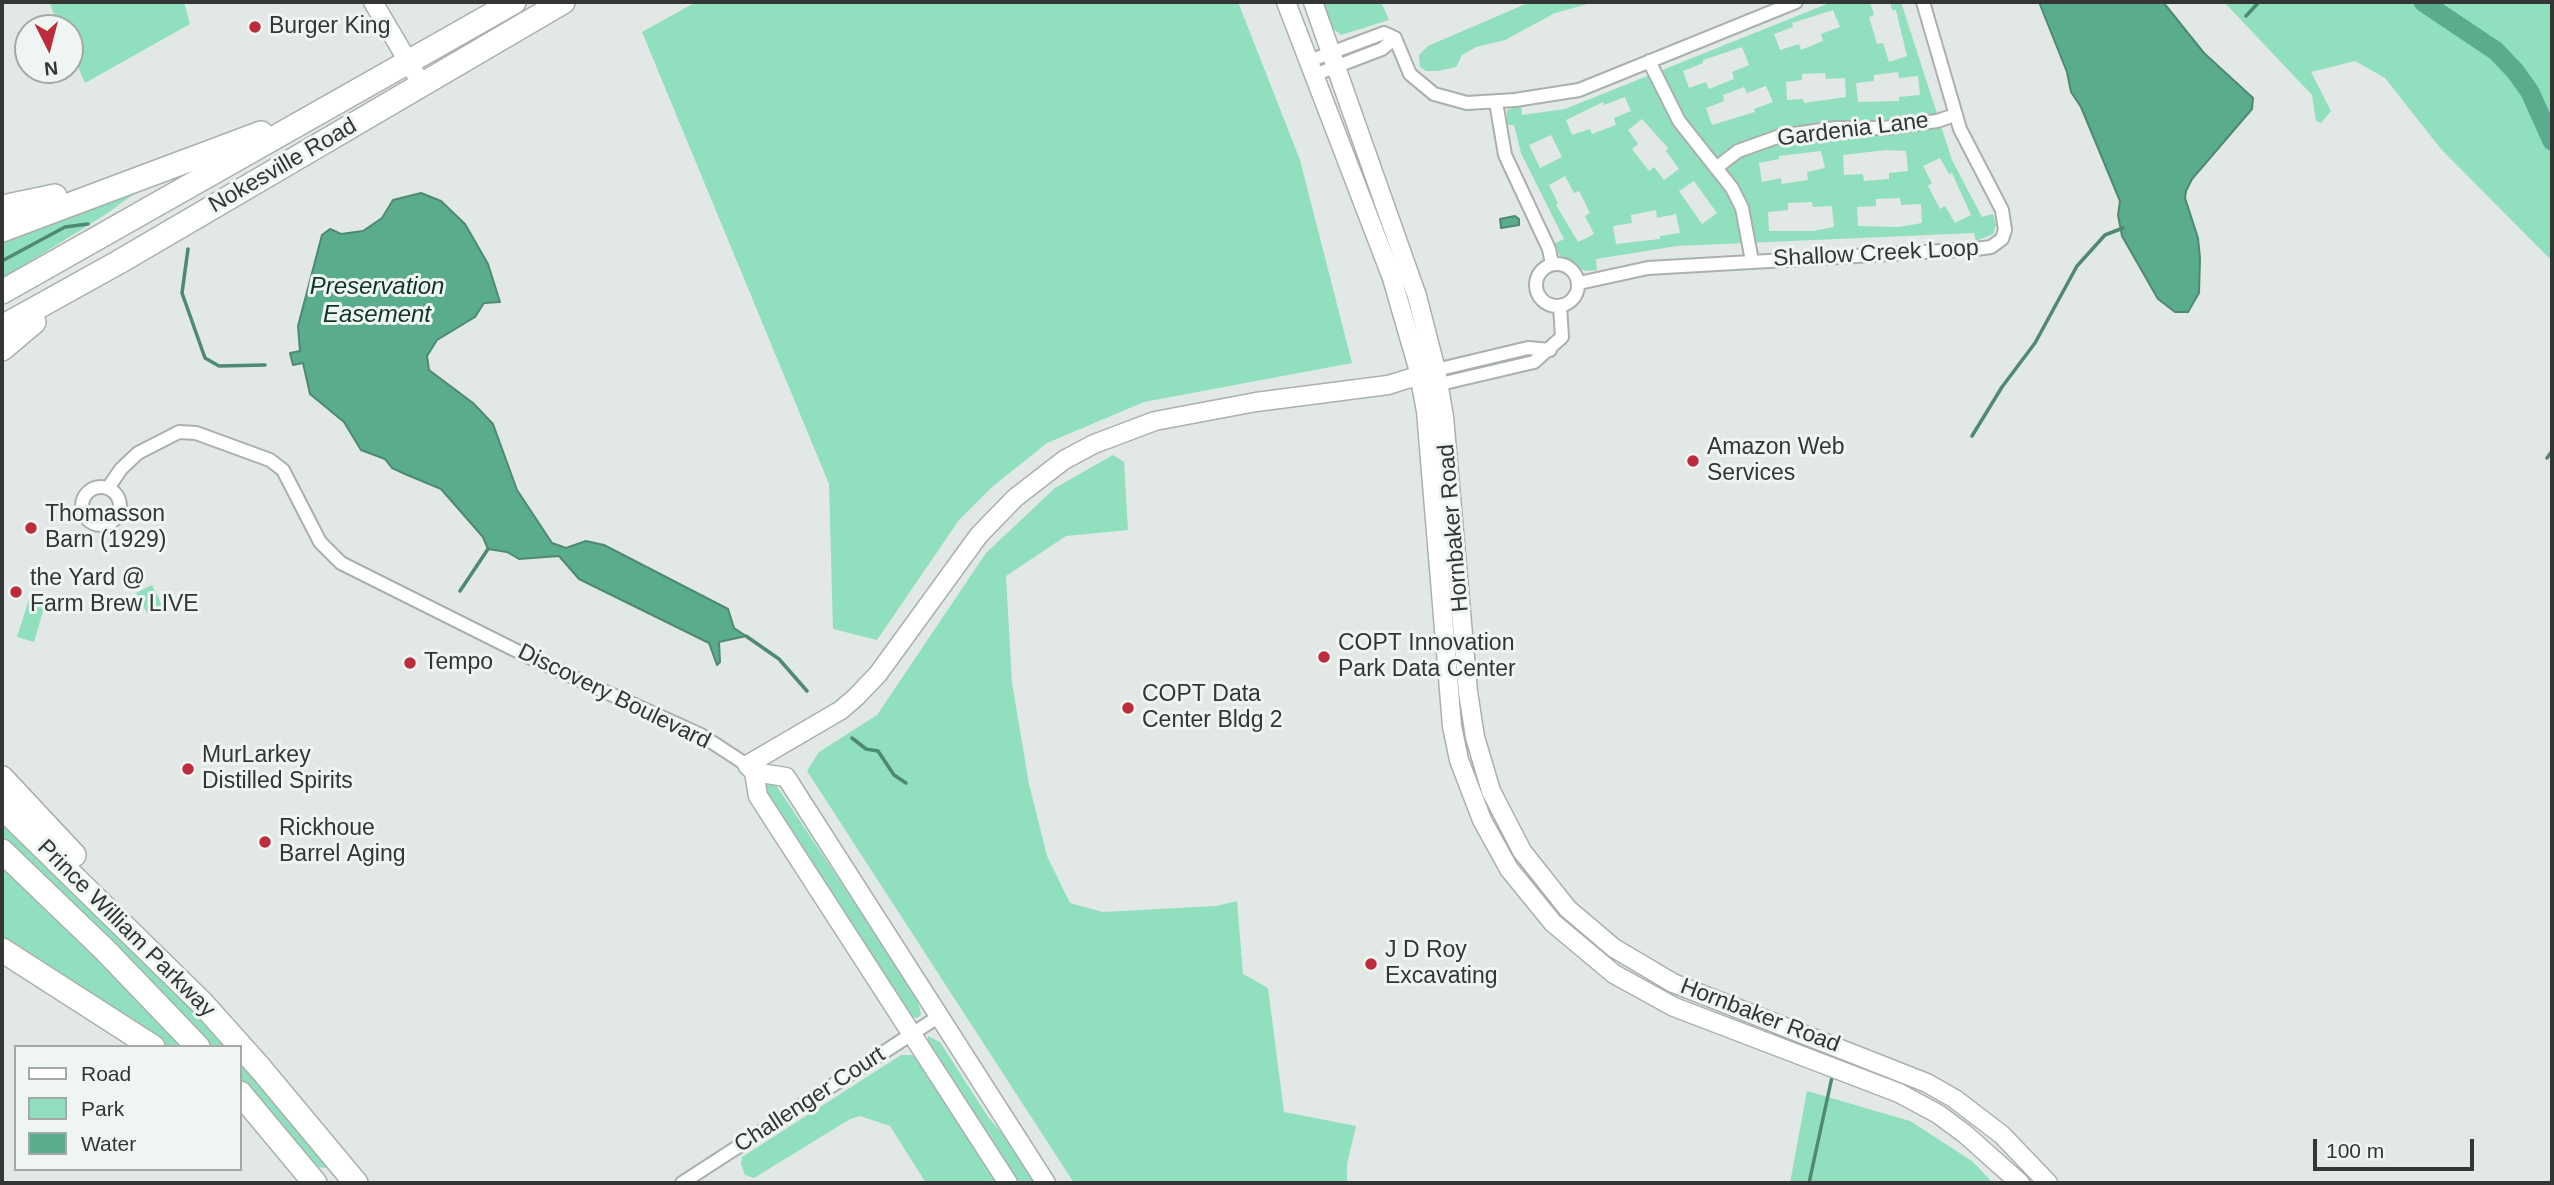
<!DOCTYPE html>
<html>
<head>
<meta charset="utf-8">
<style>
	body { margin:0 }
	#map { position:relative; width:2554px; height:1185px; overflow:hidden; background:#e2e8e5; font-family:Arial,sans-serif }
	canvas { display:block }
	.frame { position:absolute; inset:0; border:4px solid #343635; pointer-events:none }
	.legend { position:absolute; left:14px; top:1045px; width:228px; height:126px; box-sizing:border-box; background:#eff5f2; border:2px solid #a4a9a6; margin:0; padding:9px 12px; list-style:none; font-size:21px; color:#343635 }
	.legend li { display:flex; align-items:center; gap:14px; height:35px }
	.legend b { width:35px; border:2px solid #a4a9a6 }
	.north { position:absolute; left:14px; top:14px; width:70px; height:70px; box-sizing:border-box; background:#eff5f2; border:2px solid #a4a9a6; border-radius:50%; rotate:174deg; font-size:19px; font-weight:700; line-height:28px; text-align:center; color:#343635 }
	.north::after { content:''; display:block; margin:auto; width:24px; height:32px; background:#bc2c3d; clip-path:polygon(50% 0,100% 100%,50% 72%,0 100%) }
	.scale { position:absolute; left:2313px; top:1139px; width:161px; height:32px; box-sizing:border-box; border:4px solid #343635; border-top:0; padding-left:9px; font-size:21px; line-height:24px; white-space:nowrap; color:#343635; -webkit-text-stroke:5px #eff5f2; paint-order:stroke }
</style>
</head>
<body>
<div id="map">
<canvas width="2554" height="1185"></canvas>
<div class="frame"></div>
<ul class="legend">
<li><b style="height:9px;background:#fff"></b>Road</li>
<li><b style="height:19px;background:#90dfbe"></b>Park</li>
<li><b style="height:19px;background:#59ad8c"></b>Water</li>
</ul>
<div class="north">N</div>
<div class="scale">100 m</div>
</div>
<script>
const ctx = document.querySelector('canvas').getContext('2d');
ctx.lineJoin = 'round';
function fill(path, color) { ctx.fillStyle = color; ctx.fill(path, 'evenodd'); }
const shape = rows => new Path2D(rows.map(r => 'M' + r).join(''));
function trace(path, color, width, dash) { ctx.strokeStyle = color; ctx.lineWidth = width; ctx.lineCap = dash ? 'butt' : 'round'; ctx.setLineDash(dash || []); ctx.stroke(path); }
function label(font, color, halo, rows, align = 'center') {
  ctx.font = font + ' Arial,sans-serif'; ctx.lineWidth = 6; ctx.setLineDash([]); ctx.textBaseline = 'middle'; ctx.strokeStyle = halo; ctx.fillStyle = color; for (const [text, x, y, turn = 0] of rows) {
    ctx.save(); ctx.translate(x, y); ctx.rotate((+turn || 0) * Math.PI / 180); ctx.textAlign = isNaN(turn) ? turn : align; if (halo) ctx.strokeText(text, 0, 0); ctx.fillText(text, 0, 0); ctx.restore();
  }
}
fill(shape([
	[49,2,184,2,190,24,85,83,70,49,70,28,60,28],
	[696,2,1238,2,1300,160,1352,363,1144,402,1047,443,992,487,959,520,877,640,833,629,829,484,642,32],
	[1322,2,1381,2,1389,20,1341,35,1331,27],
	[1530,2,1595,2,1555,13,1505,40,1476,47,1462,55,1456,67,1438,71,1426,71,1420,67,1419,55,1428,46],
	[1832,2,1870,2,1874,15,1869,17,1877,44,1883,43,1889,62,1907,56,1896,10,1892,10,1890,2,1901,2,1952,160,1982,217,1993,214,1996,225,1993,234,1976,241,1974,233,1677,246,1596,259,1597,270,1585,271,1560,256,1554,244,1564,239,1521,153,1514,125,1506,125,1507,110,1521,105,1522,115,1565,109],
	[1833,10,1840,27,1821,34,1823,41,1801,50,1799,44,1780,50,1774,34,1793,27,1792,23],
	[1742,47,1749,65,1732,72,1734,79,1709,89,1706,82,1689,88,1683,71,1703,63,1703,60],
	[1898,72,1899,78,1918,76,1920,95,1899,97,1899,101,1858,102,1856,83,1874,81,1874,75],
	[1825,73,1826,79,1845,78,1846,97,1804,103,1803,99,1787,100,1786,82,1802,80,1802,74],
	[1766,86,1773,102,1754,109,1755,112,1712,125,1706,108,1724,101,1723,95,1744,87,1747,93],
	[1625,97,1631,111,1614,118,1616,125,1592,134,1590,129,1572,135,1566,120,1603,102,1604,105],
	[1642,119,1668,148,1666,151,1679,169,1664,180,1654,167,1649,171,1632,149,1638,144,1628,130],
	[1551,135,1562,157,1540,168,1529,145],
	[1886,150,1906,151,1908,171,1889,173,1889,179,1864,181,1863,174,1844,175,1843,155],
	[1821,151,1825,168,1807,172,1808,180,1782,184,1781,178,1762,182,1759,163,1779,159,1779,156],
	[1940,158,1949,174,1952,173,1971,215,1955,223,1945,206,1940,209,1928,186,1932,183,1923,166],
	[1565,176,1574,193,1579,191,1590,213,1585,216,1594,234,1578,242,1556,205,1558,203,1549,185],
	[1694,181,1717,213,1702,224,1679,191],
	[1900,198,1901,205,1921,204,1922,223,1899,227,1858,226,1857,207,1876,206,1876,199],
	[1812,202,1813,207,1832,206,1834,227,1813,231,1769,231,1768,212,1788,210,1788,203],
	[1656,210,1657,218,1676,214,1680,233,1660,236,1660,239,1616,244,1613,226,1632,223,1631,215],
	[2224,2,2552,2,2552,261,2441,149,2385,78,2355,61,2311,72,2331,111,2321,123,2316,121,2312,95],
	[148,184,106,214,2,279,2,239],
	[1113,455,1124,462,1128,530,1066,536,1006,576,1012,683,1029,784,1047,856,1070,903,1103,912,1216,906,1237,901,1243,974,1268,988,1284,1112,1356,1126,1347,1164,1347,1183,1074,1183,807,771,819,752,877,715,986,553,1055,488],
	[152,585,162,605,147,613,136,593],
	[29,599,45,604,34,642,17,637],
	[766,779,776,785,917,997,921,1015,917,1018,911,1017,764,797],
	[2,820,59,873,230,1047,207,1047,2,844],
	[2,868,106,967,182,1047,166,1047,2,941],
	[928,1036,940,1042,988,1117,1016,1150,1039,1183,1016,1183,927,1047],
	[901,1055,913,1055,923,1065,999,1183,926,1183,890,1126,860,1116,850,1119,754,1178,745,1175,741,1164,742,1157],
	[240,1058,327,1164,326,1168,316,1167,240,1083],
	[1807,1091,1910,1121,1972,1161,1993,1183,1790,1183]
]), '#90dfbe');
const water = shape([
	[2039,2,2163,2,2204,53,2253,98,2252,109,2192,179,2186,191,2185,198,2198,238,2200,258,2199,293,2188,312,2175,312,2158,299,2122,236,2118,215,2120,201,2081,107,2071,92,2067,72,2039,2],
	[421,193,441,201,465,224,488,264,500,302,484,303,475,317,437,340,427,356,429,370,473,403,493,424,517,490,552,543,566,548,586,541,604,545,728,609,734,628,746,636,719,642,720,662,717,665,709,643,579,579,559,556,519,559,507,552,488,549,483,537,441,489,405,474,392,468,385,459,361,450,344,422,310,394,303,363,293,365,290,353,300,351,298,326,322,235,330,229,341,234,363,231,382,218,393,200,421,193],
	[1515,216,1519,219,1519,225,1501,228,1500,219,1515,216]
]);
fill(water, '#59ad8c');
trace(water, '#4e8972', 2);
trace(shape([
	[2246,16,2259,2],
	[188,249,182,293,205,358,219,366,265,365],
	[2,261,65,227,88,224],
	[1972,436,2002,387,2035,343,2077,266,2105,235,2123,228],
	[2547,458,2552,451],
	[460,591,488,549],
	[746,636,779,659,807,691],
	[852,738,866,749,878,751,894,775,906,783],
	[1809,1183,1832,1077]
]), '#4e8972', 3.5);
trace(shape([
	[2423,2,2496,51,2515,71,2530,92,2552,141]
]), '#59ad8c', 19);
const street = shape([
	[1309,61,1384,33,1395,38,1410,74,1434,94,1467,103,1515,100,1579,90,1796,2],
	[1649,61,1679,121,1732,188,1742,208,1752,261],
	[1314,75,1382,49,1395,38],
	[1496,102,1505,155,1549,249,1552,264],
	[1716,168,1738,151,1780,136,1836,128,1885,128,1937,121,1955,115],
	'1536 285a21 21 0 1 1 42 0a21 21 0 1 1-42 0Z',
	[1579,283,1648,268,1976,249,1991,247,2002,239,2005,230,2002,210,1960,129,1923,2],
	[1436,370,1528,348,1550,350],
	[1440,384,1534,362,1562,337,1560,306],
	'82 506a19 19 0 1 1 38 0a19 19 0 1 1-38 0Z',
	[108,488,121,469,138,453,179,432,196,433,270,460,283,470,320,542,341,563,533,659,701,735,747,765],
	[682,1183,938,1017]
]);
const secondary = shape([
	[373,2,422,85],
	[1286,2,1392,278,1418,368,1426,411,1452,726,1459,760,1482,820,1509,869,1553,923,1614,974,1674,1007,1899,1093,1938,1114,1965,1134,2020,1183],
	[1313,2,1417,296,1436,370,1444,417,1468,692,1475,737,1491,791,1522,851,1568,909,1614,948,1673,983,1927,1083,1955,1099,2002,1135,2048,1183],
	[754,772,786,777,1046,1183],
	[1008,1183,758,796,754,772,747,765,841,710,856,697,878,674,979,535,1015,498,1064,460,1094,444,1155,421,1256,402,1388,385,1430,372]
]);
const highway = shape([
	[2,207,55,196],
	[2,230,261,133],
	[2,292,514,2],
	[2,327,119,262,563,2],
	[2,349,34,322],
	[2,778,74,855],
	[2,807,202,1003,261,1069,356,1183],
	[2,851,105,950,198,1047],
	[2,950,153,1047],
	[240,1093,315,1183]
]);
trace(street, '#aab0ad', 16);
trace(secondary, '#aab0ad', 21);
trace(highway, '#aab0ad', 26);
trace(street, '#fff', 12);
trace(secondary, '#fff', 18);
trace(highway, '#fff', 23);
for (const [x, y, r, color] of [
	[255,27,7,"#bc2c3d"],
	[1693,461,7,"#bc2c3d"],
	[31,528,7,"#bc2c3d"],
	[16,592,7,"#bc2c3d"],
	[1324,657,7,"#bc2c3d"],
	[410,663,7,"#bc2c3d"],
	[1128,708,7,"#bc2c3d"],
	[188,769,7,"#bc2c3d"],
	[265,842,7,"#bc2c3d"],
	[1371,964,7,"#bc2c3d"]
]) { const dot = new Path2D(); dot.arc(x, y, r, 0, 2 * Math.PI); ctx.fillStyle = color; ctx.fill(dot); trace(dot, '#eff5f2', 2.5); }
label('23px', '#343635', '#eff5f2', [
	["Burger King",269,27],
	["Amazon Web",1707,448],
	["Services",1707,474],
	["Thomasson",45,515],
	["Barn (1929)",45,541],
	["the Yard @",30,579],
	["Farm Brew LIVE",30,605],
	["COPT Innovation",1338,644],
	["Park Data Center",1338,670],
	["Tempo",424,663],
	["COPT Data",1142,695],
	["Center Bldg 2",1142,721],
	["MurLarkey",202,756],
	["Distilled Spirits",202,782],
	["Rickhoue",279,829],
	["Barrel Aging",279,855],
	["J D Roy",1385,951],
	["Excavating",1385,977]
], 'left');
label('23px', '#343635', '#eff5f2', [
	["Gardenia Lane",1853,130,-7],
	["Nokesville Road",283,166,-30],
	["Shallow Creek Loop",1876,254,-3],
	["Hornbaker Road",1454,528,-95],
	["Discovery Boulevard",614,697,26],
	["Prince William Parkway",126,929,45],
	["Hornbaker Road",1760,1016,21],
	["Challenger Court",810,1100,-33]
]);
label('italic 24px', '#0f3527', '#eff5f2', [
	["Preservation",377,287],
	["Easement",377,315]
]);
</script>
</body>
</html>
